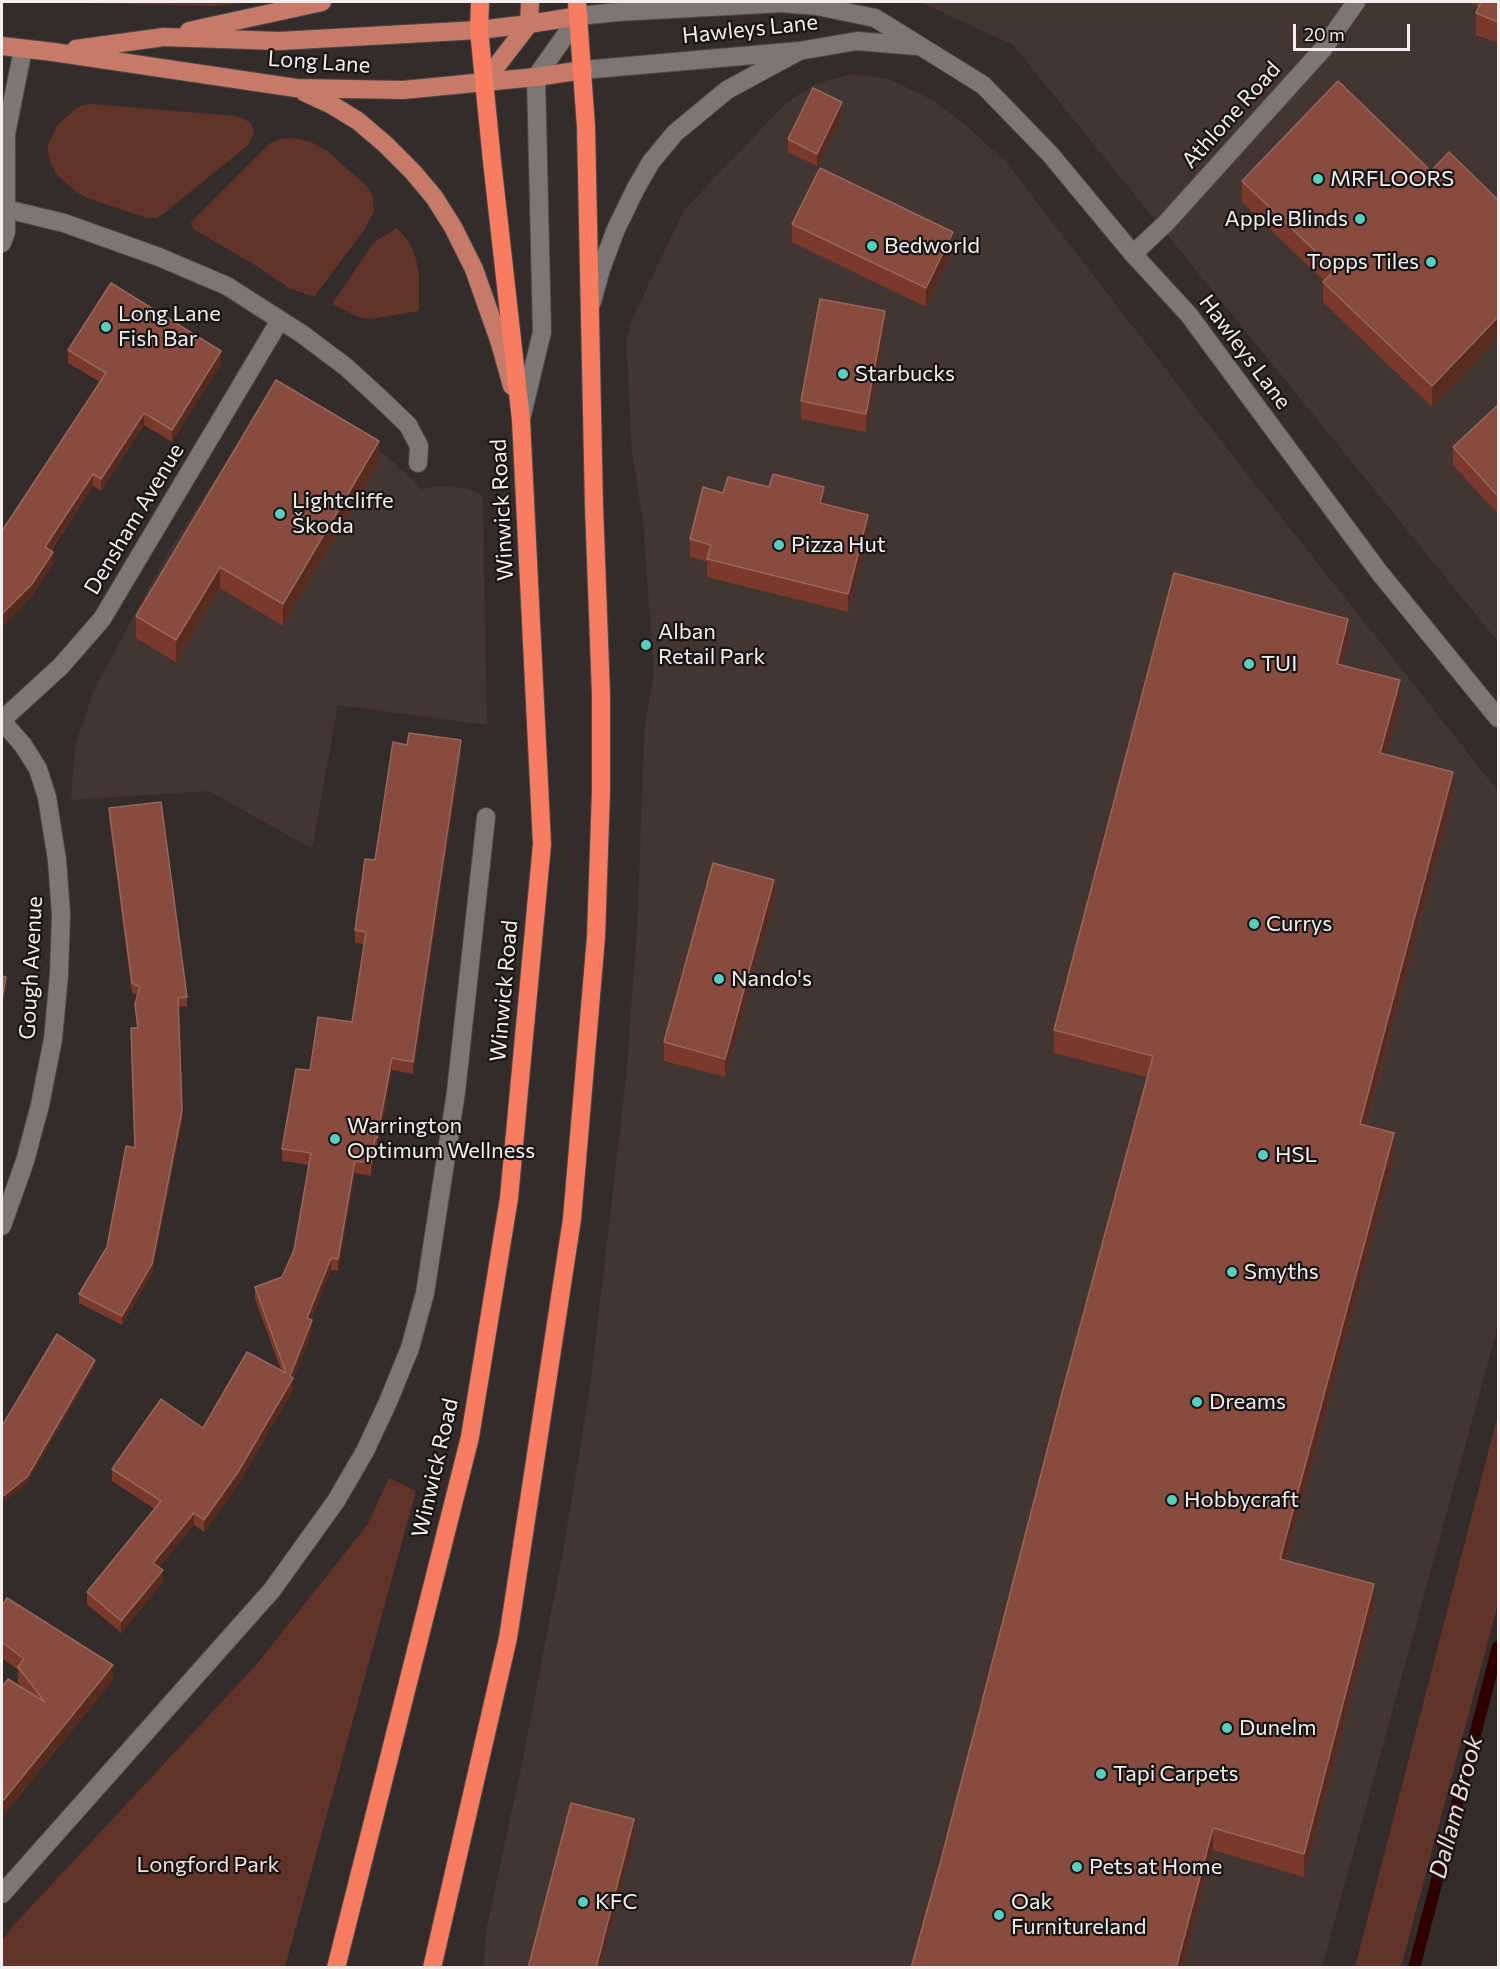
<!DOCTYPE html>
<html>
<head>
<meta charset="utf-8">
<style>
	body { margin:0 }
	#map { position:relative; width:1500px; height:1969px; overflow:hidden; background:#332c2b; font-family:Commissioner,sans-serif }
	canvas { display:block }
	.frame { position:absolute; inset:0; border:3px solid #f4efee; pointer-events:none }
	.scale { position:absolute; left:1293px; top:24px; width:117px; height:27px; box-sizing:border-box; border:3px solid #f4efee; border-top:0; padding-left:8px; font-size:18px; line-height:21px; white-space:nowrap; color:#f4efee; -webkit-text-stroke:4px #181515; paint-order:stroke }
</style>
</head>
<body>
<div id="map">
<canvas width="1500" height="1969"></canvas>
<div class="frame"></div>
<div class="scale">20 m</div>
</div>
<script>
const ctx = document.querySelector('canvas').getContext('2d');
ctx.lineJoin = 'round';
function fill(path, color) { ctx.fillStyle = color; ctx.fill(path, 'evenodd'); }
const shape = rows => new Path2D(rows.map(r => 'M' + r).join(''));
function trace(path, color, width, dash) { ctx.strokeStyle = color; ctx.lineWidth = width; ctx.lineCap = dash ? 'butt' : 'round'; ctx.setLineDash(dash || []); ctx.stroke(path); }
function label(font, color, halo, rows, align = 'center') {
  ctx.font = font + ' Commissioner,sans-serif'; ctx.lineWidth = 4.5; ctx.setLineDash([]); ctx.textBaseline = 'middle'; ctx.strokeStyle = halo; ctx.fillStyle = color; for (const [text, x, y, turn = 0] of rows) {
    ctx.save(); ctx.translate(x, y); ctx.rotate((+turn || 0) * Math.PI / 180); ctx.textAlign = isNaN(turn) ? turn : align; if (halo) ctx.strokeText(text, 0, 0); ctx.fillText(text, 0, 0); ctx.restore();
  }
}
fill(shape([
	[920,2,1498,2,1498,642,1013,45],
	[853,74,889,79,933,100,968,127,1006,162,1228,450,1498,791,1498,1326,1322,1967,483,1968,487,1926,521,1768,563,1551,590,1387,626,1078,638,912,644,731,654,673,643,522,632,452,626,342,631,322,684,210,786,103,817,83],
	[274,388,388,457,421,489,440,486,457,487,472,490,483,497,487,725,338,705,312,849,209,791,71,800,75,746,94,690,168,552]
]), '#423532');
fill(shape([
	[39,2,251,2,213,6],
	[91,104,235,116,243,118,249,122,253,128,254,134,247,146,163,214,156,218,147,218,87,198,76,192,57,175,51,163,48,153,48,145,57,126,75,109,83,105],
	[294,138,311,142,327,151,365,184,372,194,374,211,364,230,314,297,289,288,255,265,193,229,191,222,269,144,280,139],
	[397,228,409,242,416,259,419,277,419,311,370,319,358,317,332,304,374,242],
	[1498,1414,1498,1604,1401,1967,1355,1967],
	[389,1478,416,1491,285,1967,2,1967,2,1941,12,1927,257,1664,368,1524]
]), '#623329');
trace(shape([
	[1414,1968,1498,1647]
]), '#300000', 12);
const street = shape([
	[2,203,6,209,64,223,159,257,227,286,302,334,346,367,382,400,408,425,419,446,418,463],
	[2,243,6,232,6,134,23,49],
	[1133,254,1166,223,1323,49,1356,2],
	[2,720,61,666,102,619,280,320],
	[2,721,23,745,38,769,47,797,57,860,61,914,59,975,53,1039,40,1105,25,1161,2,1226],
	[2,1894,272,1590,336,1501,365,1451,388,1402,410,1348,425,1293,456,1092,486,817]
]);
const secondary = shape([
	[583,70,799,51,857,41,916,46],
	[592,302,601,269,616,229,636,188,651,162,675,133,727,90,799,51],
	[522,415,542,332,536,77,579,16,618,12,782,3,817,6,875,18,983,85,1050,154,1133,254,1189,315,1379,572,1498,718]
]);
const primary = shape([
	[189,31,322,2],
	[2,46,53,52,296,88,403,90,536,77,583,70],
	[76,49,164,37,279,41,479,30,529,24,579,16],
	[484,82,529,24,530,2],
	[304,92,332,105,358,121,385,144,413,172,434,197,453,227,474,269,500,343,512,386]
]);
const highway = shape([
	[336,1968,470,1437,509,1198,542,844,521,420,492,161,479,30,480,2],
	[432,1968,508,1638,572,1219,596,937,601,791,601,695,594,506,586,127,577,2]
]);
trace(street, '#4e4948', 20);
trace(secondary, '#4e4948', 20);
trace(primary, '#4e4948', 20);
trace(highway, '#4e4948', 20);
trace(street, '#7e7674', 18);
trace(secondary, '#7e7674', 18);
trace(primary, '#c77a68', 18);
trace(highway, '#f77c60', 18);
fill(shape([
	[1467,2,1498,2,1498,43,1476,35,1476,13,1479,6],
	[842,114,817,166,788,152,788,139],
	[1431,171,1498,200,1498,338,1432,407,1323,302,1323,282,1324,281,1242,202,1242,181],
	[792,224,953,250,926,307,792,242],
	[885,329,866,432,801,419,801,401],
	[68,350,221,364,172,442,144,425,101,491,93,486,51,551,53,564,32,596,2,627,2,531,100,382,68,363],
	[1498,405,1498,514,1453,465,1453,447],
	[379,462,283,626,220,588,176,662,136,638,136,616],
	[723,493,824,504,868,533,848,612,707,577,707,562,690,557,690,539],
	[1348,642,1342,665,1400,703,1386,754,1453,795,1366,1126,1394,1156,1286,1560,1374,1607,1304,1877,1213,1850,1182,1968,911,1968,941,1860,1147,1077,1054,1053,1054,1030],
	[461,753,413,1074,392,1070,377,1151,375,1150,371,1176,355,1173,338,1271,331,1270,311,1320,312,1332,293,1379,293,1390,238,1485,204,1532,194,1525,159,1567,163,1582,121,1633,87,1604,87,1592,155,1509,112,1481,112,1469,203,1428,281,1370,255,1299,255,1287,282,1277,294,1250,309,1165,282,1161,282,1149,310,1070,352,1022,364,944,355,943,355,930,375,860],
	[109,808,187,997,187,1006,178,1007,182,1120,152,1273,122,1325,79,1303,79,1294,107,1247,135,1148,137,1028,135,1004,138,995,132,993,109,817],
	[774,898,725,1077,664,1061,664,1042],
	[2,1606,113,1680,2,1817,22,1687,18,1682,18,1670,2,1658]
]), '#7a392a');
fill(shape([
	[842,102,842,114,817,166,817,154],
	[953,232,953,250,926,307,926,288],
	[885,311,885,329,866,432,866,414],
	[1498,317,1498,338,1432,407,1432,386],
	[221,351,221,364,172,442,172,430],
	[144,413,144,425,101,491,101,479],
	[379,441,379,462,283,626,283,604],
	[93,474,93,486,45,559,45,547],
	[824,487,824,505,820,503],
	[868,515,868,533,848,612,848,594],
	[53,552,53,564,32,596,2,627,2,614],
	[220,567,220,588,176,662,176,640],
	[1348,619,1348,642,1337,686,1337,664],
	[1400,680,1400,703,1380,776,1380,753],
	[461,740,461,753,413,1074,413,1062],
	[1453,772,1453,795,1360,1147,1360,1124],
	[774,880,774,898,725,1077,725,1059],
	[6,977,6,989,2,1011,2,999],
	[392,1058,392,1070,377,1151,377,1138],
	[182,1111,182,1120,152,1273,122,1325,122,1316],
	[1394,1133,1394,1156,1280,1582,1280,1559],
	[375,1138,375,1150,371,1176,371,1163],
	[355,1161,355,1173,338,1271,338,1259],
	[331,1258,331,1270,307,1330,307,1318],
	[312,1320,312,1332,293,1379,293,1390,238,1485,204,1532,204,1520,290,1376],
	[95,1360,95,1366,27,1484,2,1503,2,1497],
	[194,1513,194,1525,153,1575,153,1563],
	[163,1570,163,1582,121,1633,121,1621],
	[1374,1584,1374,1607,1304,1877,1304,1854],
	[113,1665,113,1680,2,1817,2,1802],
	[634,1819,634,1837,600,1968,596,1968],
	[1213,1828,1213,1850,1182,1968,1176,1968]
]), '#582b21');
const building = shape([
	[1481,2,1498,2,1498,22,1476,13,1481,2],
	[1338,81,1431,171,1449,152,1498,200,1498,317,1432,386,1323,282,1335,270,1242,181,1338,81],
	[813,88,842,102,817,154,788,139,813,88],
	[820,168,953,232,926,288,792,224,820,168],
	[111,283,221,351,172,430,144,413,101,479,93,474,45,547,53,552,32,584,2,614,2,531,106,373,68,350,111,283],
	[820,299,885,311,866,414,801,401,820,299],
	[276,380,379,441,283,604,220,567,176,640,136,616,276,380],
	[1498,405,1498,496,1453,447,1498,405],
	[773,474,824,487,820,503,868,515,848,594,707,559,711,545,690,539,703,487,723,493,728,477,769,487,773,474],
	[1174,573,1348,619,1337,664,1400,680,1380,753,1453,772,1360,1124,1394,1133,1280,1559,1374,1584,1304,1854,1213,1828,1176,1968,911,1968,941,1860,1062,1393,1153,1056,1054,1030,1174,573],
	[409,733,461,740,413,1062,392,1058,377,1138,375,1138,371,1163,355,1161,338,1259,331,1258,307,1318,312,1320,290,1376,293,1378,238,1472,204,1520,194,1513,153,1563,163,1570,121,1621,87,1592,161,1501,112,1469,161,1399,203,1428,247,1352,286,1373,255,1287,282,1277,294,1250,311,1153,282,1149,296,1069,310,1070,318,1017,352,1022,366,932,355,930,365,859,375,860,393,742,407,745,409,733],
	[161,802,187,997,178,998,182,1111,152,1264,122,1316,79,1294,107,1247,126,1146,135,1148,131,1028,138,1028,135,1004,140,987,132,983,109,808,161,802],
	[713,863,774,880,725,1059,664,1042,713,863],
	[2,976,6,977,2,999,2,976],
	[57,1334,95,1360,27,1477,2,1497,2,1426,57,1334],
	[7,1598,113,1665,2,1802,2,1687,8,1679,45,1702,18,1667,24,1659,2,1642,2,1637,3,1635,2,1634,2,1606,7,1598],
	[571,1803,634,1819,596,1968,528,1968,571,1803]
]);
fill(building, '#874c3f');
trace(building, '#98665a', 1.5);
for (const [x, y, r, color] of [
	[1318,179,6,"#59cebf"],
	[1360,219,6,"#59cebf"],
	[872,246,6,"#59cebf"],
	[1431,262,6,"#59cebf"],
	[106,327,6,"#59cebf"],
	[843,374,6,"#59cebf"],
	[280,514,6,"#59cebf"],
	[779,545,6,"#59cebf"],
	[646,645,6,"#59cebf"],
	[1249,664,6,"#59cebf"],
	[1254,924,6,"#59cebf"],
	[719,979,6,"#59cebf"],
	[335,1139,6,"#59cebf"],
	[1263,1155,6,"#59cebf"],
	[1232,1272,6,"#59cebf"],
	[1197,1402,6,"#59cebf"],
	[1172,1500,6,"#59cebf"],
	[1227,1728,6,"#59cebf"],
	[1101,1774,6,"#59cebf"],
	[1077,1867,6,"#59cebf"],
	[583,1902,6,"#59cebf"],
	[999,1915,6,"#59cebf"]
]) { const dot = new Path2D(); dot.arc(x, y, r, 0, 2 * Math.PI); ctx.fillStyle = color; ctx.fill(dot); trace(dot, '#181515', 2); }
label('22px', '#f4efee', '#181515', [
	["Hawleys Lane",750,29,-6],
	["Long Lane",319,62,4],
	["Athlone Road",1231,115,-48],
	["Hawleys Lane",1245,352,53],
	["Winwick Road",502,510,-93],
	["Densham Avenue",134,519,-59],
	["Gough Avenue",31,968,-87],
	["Winwick Road",504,991,-85],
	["Winwick Road",435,1468,-77]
]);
label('22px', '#f4efee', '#181515', [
	["MRFLOORS",1330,179],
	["Apple Blinds",1348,219,"right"],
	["Bedworld",884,246],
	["Topps Tiles",1419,262,"right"],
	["Long Lane",118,314],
	["Fish Bar",118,339],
	["Starbucks",855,374],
	["Lightcliffe",292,501],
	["Škoda",292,526],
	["Pizza Hut",791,545],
	["Alban",658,632],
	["Retail Park",658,657],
	["TUI",1261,664],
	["Currys",1266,924],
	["Nando's",731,979],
	["Warrington",347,1126],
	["Optimum Wellness",347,1151],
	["HSL",1275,1155],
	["Smyths",1244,1272],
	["Dreams",1209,1402],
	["Hobbycraft",1184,1500],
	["Dunelm",1239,1728],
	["Tapi Carpets",1113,1774],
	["Pets at Home",1089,1867],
	["KFC",595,1902],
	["Oak",1011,1902],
	["Furnitureland",1011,1927]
], 'left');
label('22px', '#f5ded8', '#181515', [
	["Longford Park",208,1865]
]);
label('italic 24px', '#f3dcd7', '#181515', [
	["Dallam Brook",1456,1807,-75]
]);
</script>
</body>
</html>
